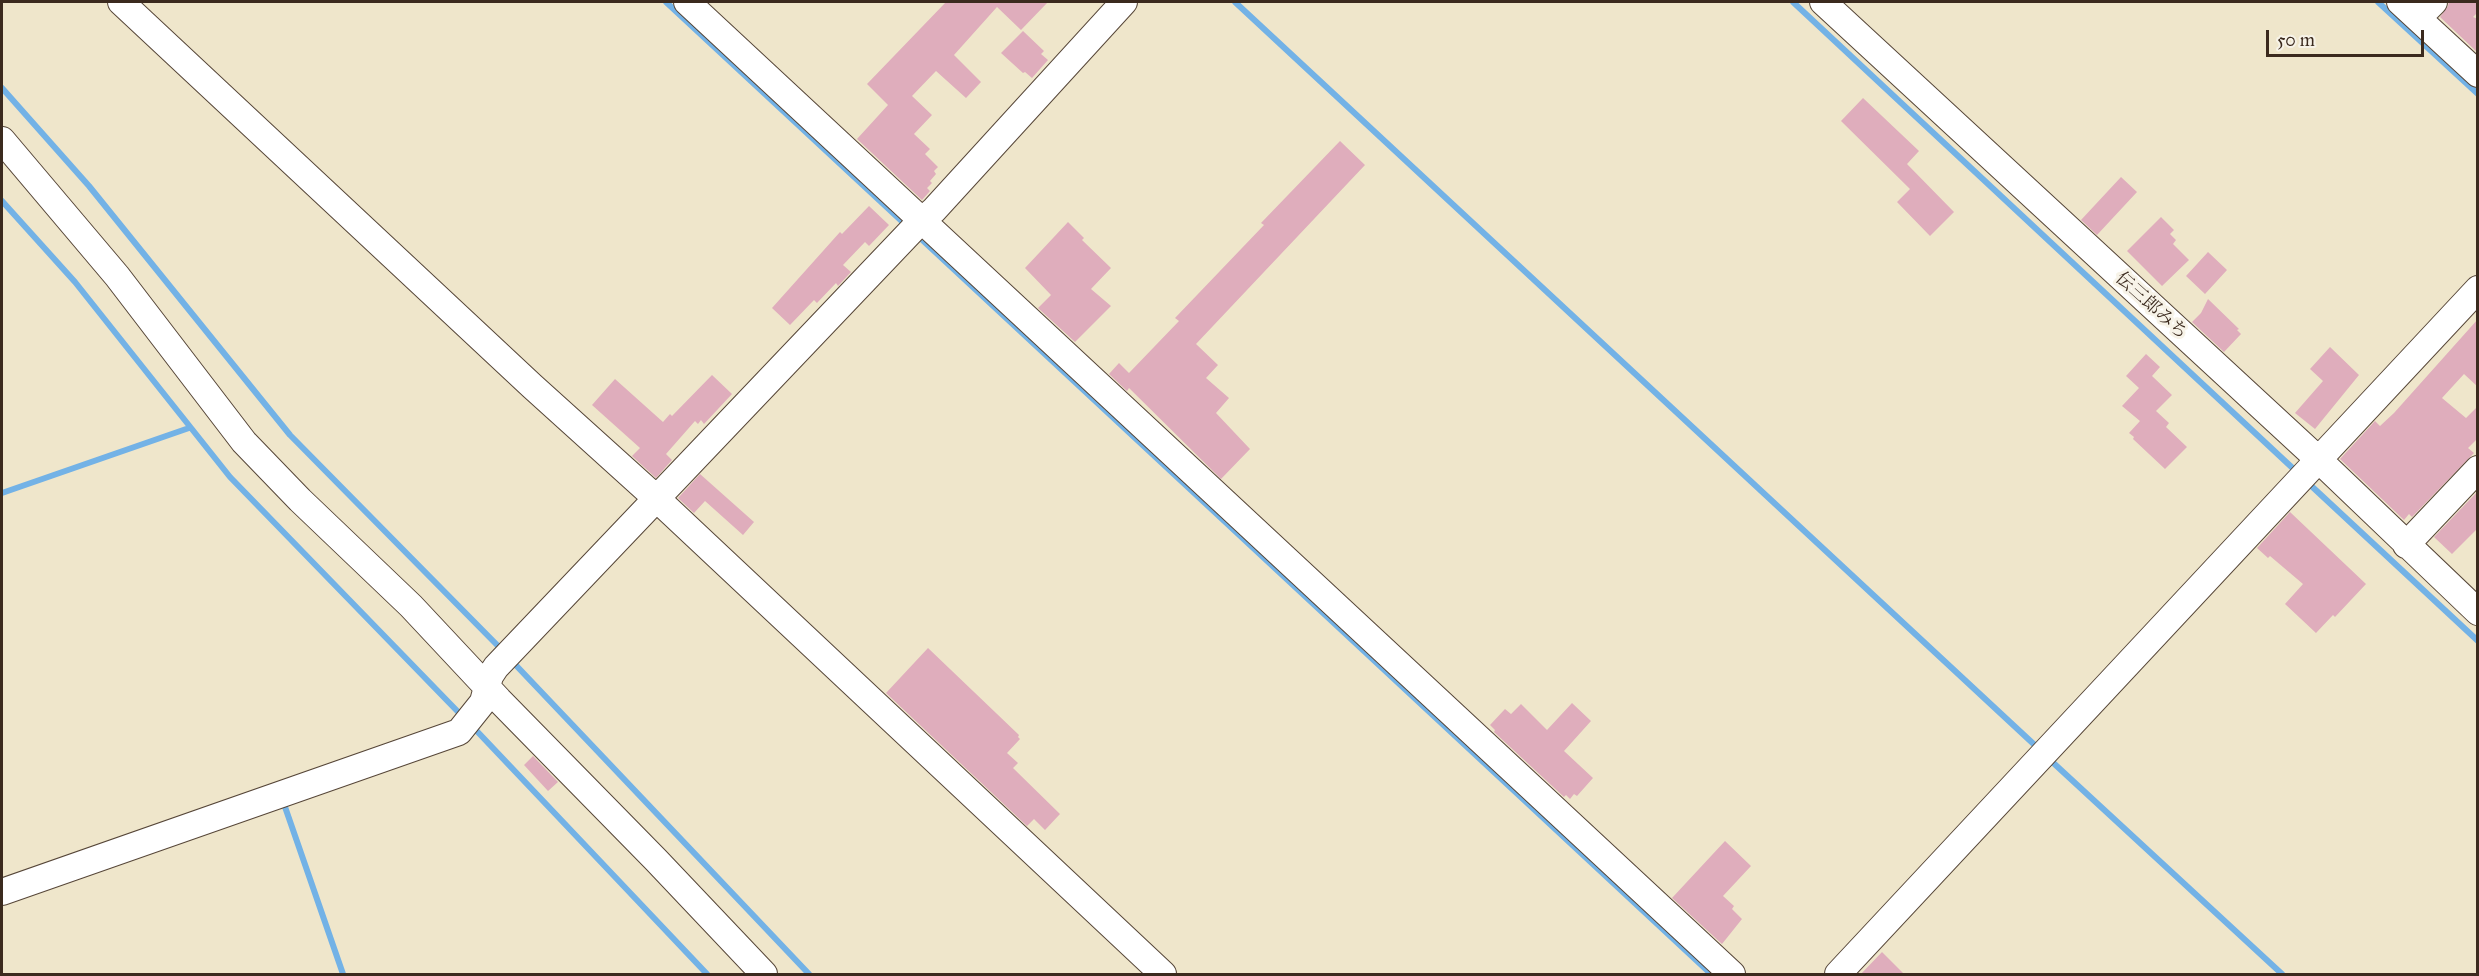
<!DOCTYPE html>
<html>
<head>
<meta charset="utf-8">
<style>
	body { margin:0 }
	#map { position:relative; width:2479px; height:976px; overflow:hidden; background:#efe6cb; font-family:"IM FELL Great Primer",serif }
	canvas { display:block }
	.frame { position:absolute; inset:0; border:3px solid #3b2a1e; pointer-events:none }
	.scale { position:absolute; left:2266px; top:30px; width:158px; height:27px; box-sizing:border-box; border:3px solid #3b2a1e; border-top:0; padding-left:8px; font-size:18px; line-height:21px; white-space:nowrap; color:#3b2a1e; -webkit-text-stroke:4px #f7f3e8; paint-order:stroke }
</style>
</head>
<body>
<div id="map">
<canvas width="2479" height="976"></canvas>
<div class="frame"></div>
<div class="scale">50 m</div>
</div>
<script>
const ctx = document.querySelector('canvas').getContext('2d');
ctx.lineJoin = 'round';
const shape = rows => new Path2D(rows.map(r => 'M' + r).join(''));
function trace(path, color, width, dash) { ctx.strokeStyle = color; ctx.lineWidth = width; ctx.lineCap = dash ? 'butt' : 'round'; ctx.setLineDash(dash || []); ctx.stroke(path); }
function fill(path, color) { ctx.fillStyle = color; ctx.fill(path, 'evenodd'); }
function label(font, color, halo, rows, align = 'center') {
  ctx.font = font + ' "IM FELL Great Primer","Noto Serif JP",serif'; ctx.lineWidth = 6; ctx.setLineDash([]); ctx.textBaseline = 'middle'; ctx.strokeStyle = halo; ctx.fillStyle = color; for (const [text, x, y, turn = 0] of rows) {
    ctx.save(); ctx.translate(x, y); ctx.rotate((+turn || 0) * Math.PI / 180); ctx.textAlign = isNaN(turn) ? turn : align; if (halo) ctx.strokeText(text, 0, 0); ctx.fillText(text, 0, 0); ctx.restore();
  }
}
trace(shape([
	[666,2,907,226],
	[1235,2,2039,749],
	[1793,2,2299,474],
	[2378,2,2478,94],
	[2,88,89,186,290,435,503,651],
	[2,201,75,282,230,477,463,717],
	[917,235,1711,974],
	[2306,481,2478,641],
	[2,493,189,428],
	[510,659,809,974],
	[473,727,707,974],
	[2048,758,2282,974],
	[284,804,343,974]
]), '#73b2e6', 6);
fill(shape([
	[946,2,1048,2,1021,30,997,7,954,55,981,82,966,98,936,71,912,96,932,115,914,134,930,149,925,154,938,167,934,171,936,174,930,181,932,183,927,188,930,191,922,200,857,139,888,105,867,84],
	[2449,2,2478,2,2478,12,2473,17,2478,19,2478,53,2440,17,2448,6],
	[1023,31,1044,51,1041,54,1048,60,1032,78,1025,72,1023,73,1001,53],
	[1863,98,1919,151,1907,164,1954,212,1930,236,1897,202,1910,189,1841,121],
	[1340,141,1365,165,1196,344,1218,365,1206,378,1229,398,1216,413,1250,449,1221,479,1129,388,1127,391,1109,374,1119,363,1129,373,1179,321,1175,318,1264,225,1261,223],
	[2121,177,2137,192,2097,235,2081,220],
	[869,206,889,225,869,246,865,242,843,265,851,272,838,286,836,283,817,303,814,300,790,325,772,308,840,232,842,234],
	[2161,217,2174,230,2170,234,2176,240,2173,244,2189,260,2162,286,2127,251],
	[1068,222,1084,238,1082,240,1111,268,1091,289,1111,306,1075,342,1038,308,1051,295,1025,268],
	[2208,252,2227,270,2205,294,2186,276],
	[2208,299,2239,329,2237,330,2241,334,2224,352,2192,322,2201,313],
	[2478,319,2478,387,2464,374,2442,398,2466,418,2478,406,2478,438,2468,448,2474,453,2412,517,2409,514,2404,520,2340,459,2375,421,2380,426,2394,413],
	[2330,347,2359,375,2315,429,2295,413,2323,381,2310,369],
	[2146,354,2160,367,2152,376,2172,395,2156,411,2169,423,2166,427,2187,447,2165,469,2133,439,2134,437,2129,433,2140,421,2122,406,2139,388,2126,376],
	[712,375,732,394,704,424,701,420,698,424,695,421,666,454,672,460,656,478,632,456,640,448,592,405,615,379,663,422,670,414,672,416],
	[700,474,754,522,743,535,705,501,694,513,678,498],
	[2478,491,2478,528,2452,554,2434,537],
	[2290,512,2366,584,2335,617,2333,615,2316,633,2285,604,2303,584,2270,556,2268,558,2257,548],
	[928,648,1019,735,1018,737,1020,739,1007,753,1018,763,1013,768,1060,814,1045,830,1034,819,1027,826,886,693],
	[1572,703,1591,721,1564,751,1593,778,1577,796,1574,794,1570,799,1566,795,1564,797,1494,732,1495,730,1490,725,1505,709,1511,714,1521,704,1547,730],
	[533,756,558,782,548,791,524,765],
	[1725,841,1751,866,1723,896,1734,906,1732,909,1742,919,1722,944,1672,898],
	[1882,952,1905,975,1860,975]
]), '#dfadbc');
const minor = shape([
	[121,2,532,386,656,498,1163,974],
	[687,2,1732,974],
	[1823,2,2319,460,2478,612],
	[2400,2,2478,74],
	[2418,18,2434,2],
	[2,140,117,276,244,442,300,500,411,606,499,700,656,860,764,974],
	[2406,545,2478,469],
	[2,892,459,732,483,702,490,676,496,667,916,226,934,210,1124,2],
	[1838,974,2478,289]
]);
trace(minor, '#564638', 28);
trace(minor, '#fff', 26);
label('18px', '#3b2a1e', '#f7f3e8', [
	["伝三郎みち",2151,306,42]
]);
</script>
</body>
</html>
